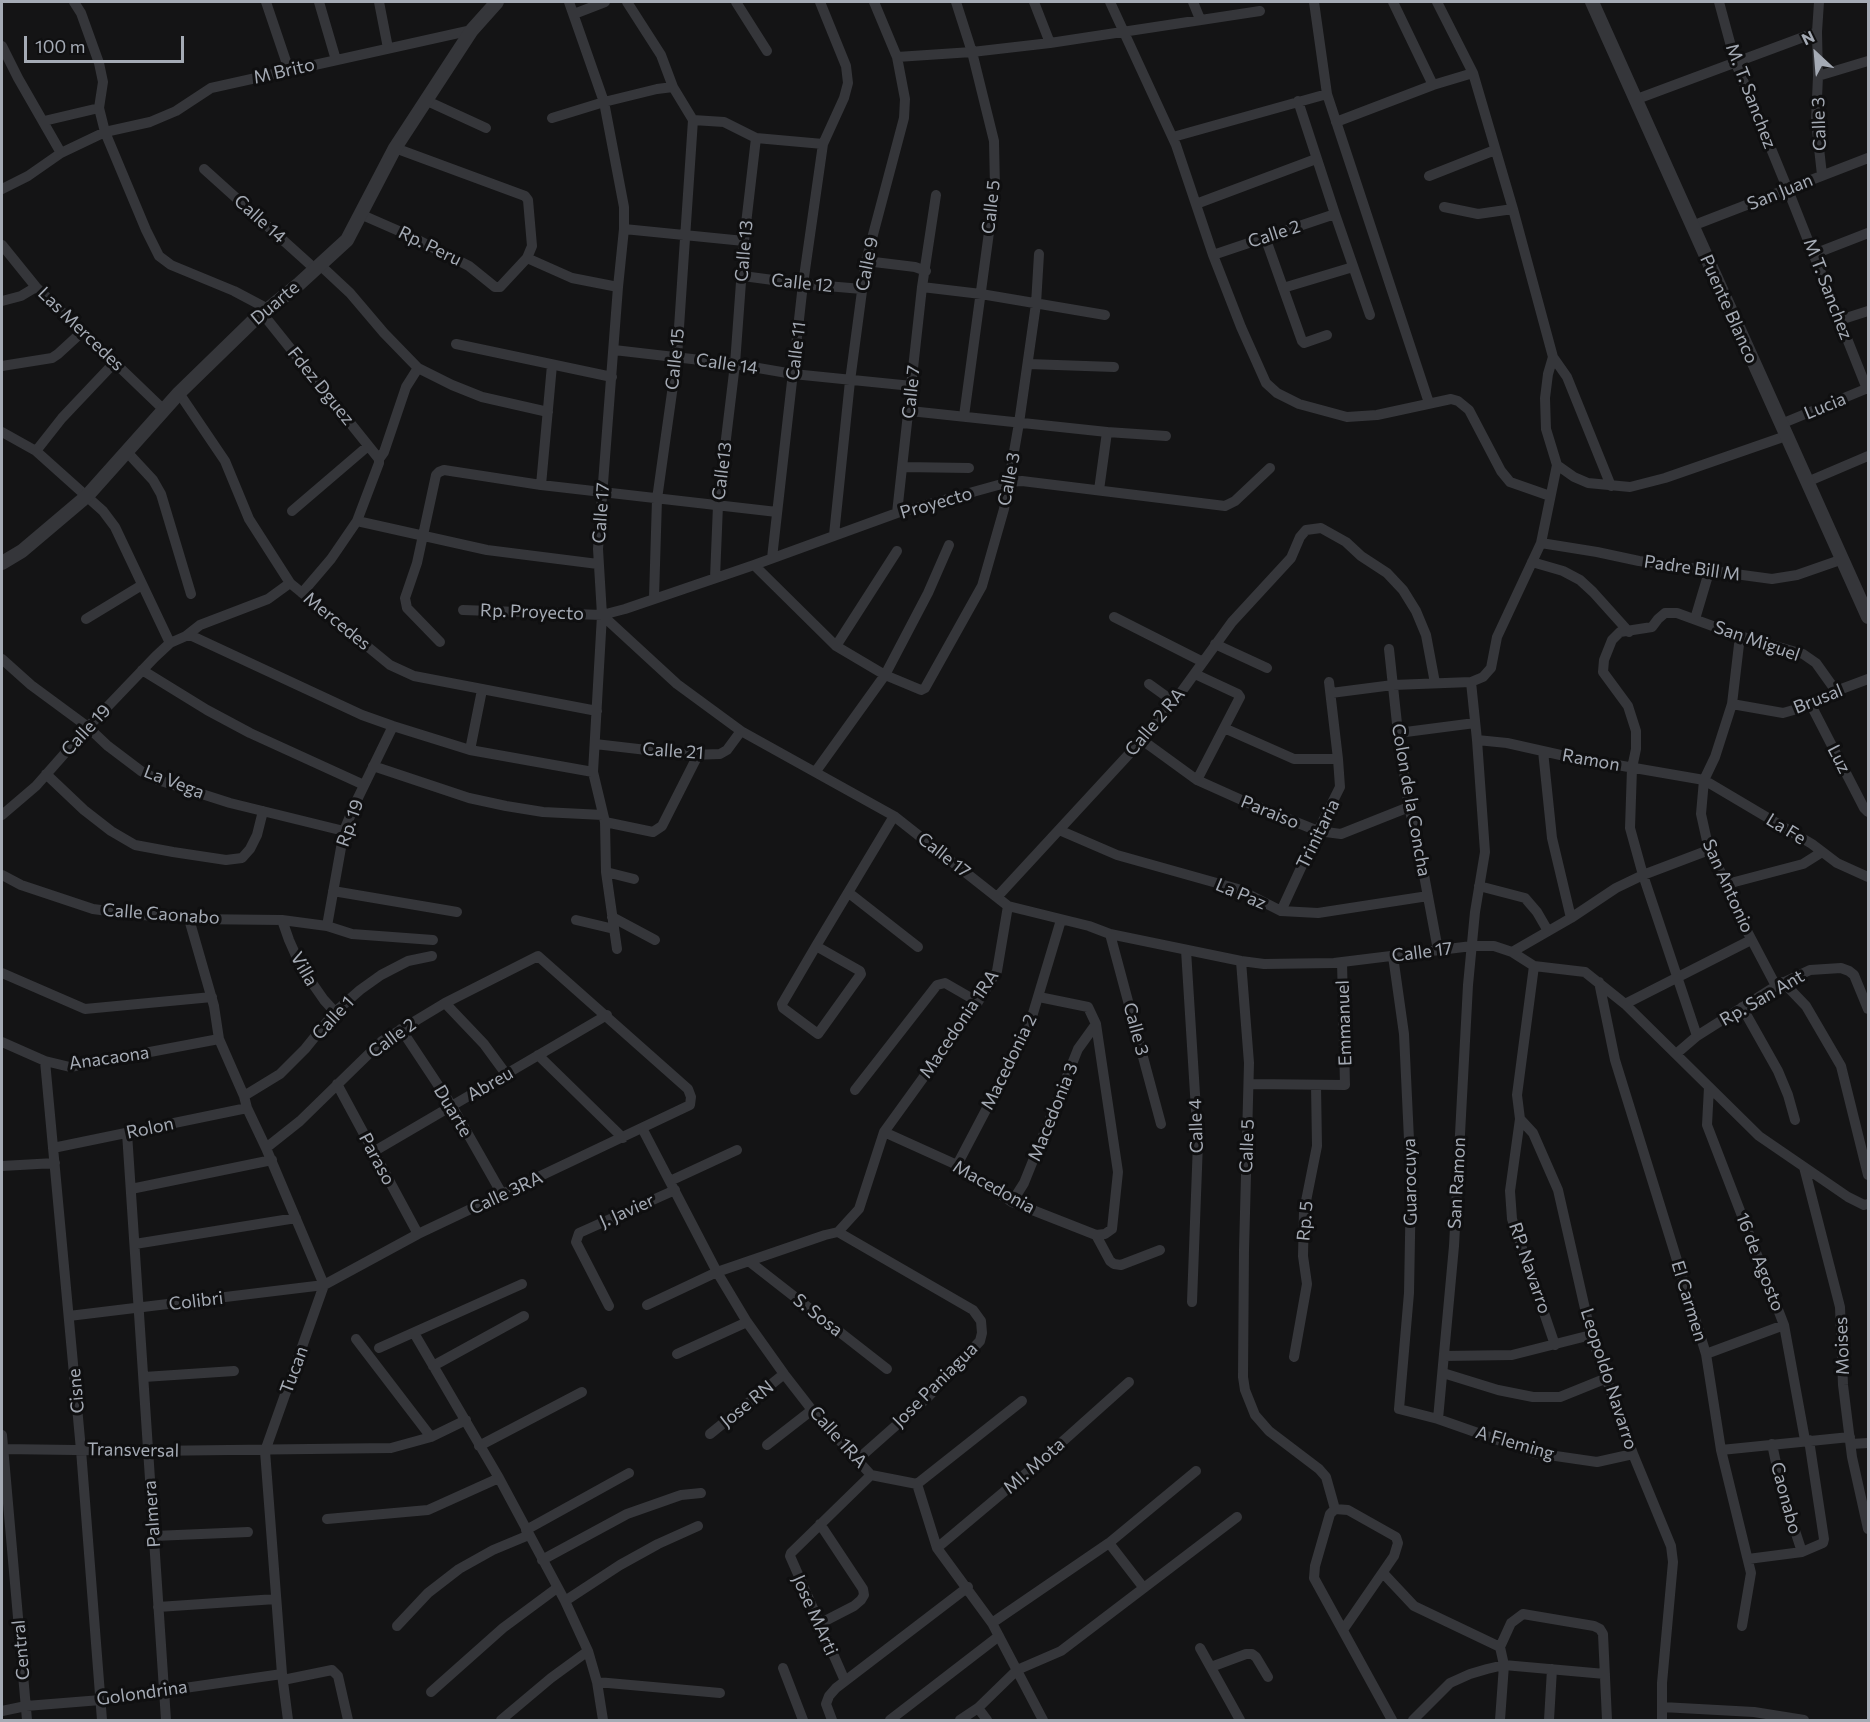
<!DOCTYPE html>
<html>
<head>
<meta charset="utf-8">
<style>
	body { margin:0 }
	#map { position:relative; width:1870px; height:1722px; overflow:hidden; background:#141415; font-family:Commissioner,sans-serif }
	canvas { display:block }
	.frame { position:absolute; inset:0; border:3px solid #a5abb5; pointer-events:none }
	.north { position:absolute; left:1786px; top:24px; width:60px; height:60px; -webkit-text-stroke:4px #0f0f10; paint-order:stroke; rotate:334deg; font-size:16px; font-weight:700; line-height:24px; text-align:center; color:#a5abb5 }
	.north::after { content:''; display:block; margin:auto; width:21px; height:27px; background:#a5abb5; clip-path:polygon(50% 0,100% 100%,50% 72%,0 100%) }
	.scale { position:absolute; left:24px; top:36px; width:160px; height:27px; box-sizing:border-box; border:3px solid #a5abb5; border-top:0; padding-left:8px; font-size:18px; line-height:21px; white-space:nowrap; color:#a5abb5; -webkit-text-stroke:4px #0f0f10; paint-order:stroke }
</style>
</head>
<body>
<div id="map">
<canvas width="1870" height="1722"></canvas>
<div class="frame"></div>
<div class="north">N</div>
<div class="scale">100 m</div>
</div>
<script>
const ctx = document.querySelector('canvas').getContext('2d');
ctx.lineJoin = 'round';
const shape = rows => new Path2D(rows.map(r => 'M' + r).join(''));
function trace(path, color, width, dash) { ctx.strokeStyle = color; ctx.lineWidth = width; ctx.lineCap = dash ? 'butt' : 'round'; ctx.setLineDash(dash || []); ctx.stroke(path); }
function label(font, color, halo, rows, align = 'center') {
  ctx.font = font + ' Commissioner,sans-serif'; ctx.lineWidth = 6; ctx.setLineDash([]); ctx.textBaseline = 'middle'; ctx.strokeStyle = halo; ctx.fillStyle = color; for (const [text, x, y, turn = 0] of rows) {
    ctx.save(); ctx.translate(x, y); ctx.rotate((+turn || 0) * Math.PI / 180); ctx.textAlign = isNaN(turn) ? turn : align; if (halo) ctx.strokeText(text, 0, 0); ctx.fillText(text, 0, 0); ctx.restore();
  }
}
trace(shape([
	[74,2,81,13,99,63,103,82,99,108,105,132,146,230,159,256,171,265,234,291,268,309],
	[266,2,289,70],
	[319,2,336,60],
	[379,2,388,48],
	[569,2,604,102,624,207,624,229,618,287,598,549,602,615,593,772,605,822,606,872,617,949],
	[627,2,661,55,673,87,693,120,724,122,756,138,823,144],
	[736,2,767,51],
	[956,2,972,52,994,141,995,188,964,416],
	[1034,2,1050,43],
	[1110,2,1176,145,1213,255,1241,327,1266,383,1277,393,1299,404,1347,417,1377,415,1451,399,1458,401,1469,410,1501,471,1510,482,1550,496],
	[1193,2,1200,19],
	[1314,2,1327,94,1429,403],
	[1393,2,1433,85],
	[1719,2,1735,61,1788,190,1867,389],
	[1819,2,1817,32,1818,76,1816,121,1822,175],
	[574,14,605,2],
	[2,46,18,78,61,153],
	[897,57,972,52,1050,43,1260,11],
	[1818,76,1868,61],
	[1637,99,1817,32],
	[425,100,486,128],
	[1298,101,1335,214,1370,315],
	[552,118,604,102,657,89,673,87],
	[44,121,99,108],
	[1336,122,1433,85,1473,73],
	[1173,137,1327,94],
	[204,169,315,269],
	[1429,176,1495,150],
	[2,189,28,176,61,153,105,132,150,122,176,111,211,88,472,30],
	[1196,204,1316,159],
	[1444,207,1478,214,1513,209],
	[360,214,408,235,469,266,495,287,500,287,527,258,532,246,528,200,525,196,395,148],
	[1692,226,1868,158],
	[624,229,744,241],
	[1265,237,1302,341,1304,343,1327,335],
	[2,245,36,287,164,410],
	[1814,254,1868,233],
	[1213,255,1335,214],
	[527,258,572,278,618,287],
	[866,261,915,267,926,271],
	[320,265,350,293,384,333,418,368,452,385,482,397,548,412],
	[743,276,803,284,862,289],
	[922,287,981,294,1105,315],
	[1283,288,1353,267],
	[2,301,21,296,36,287],
	[262,313,379,459],
	[1840,320,1868,311],
	[456,344,612,377],
	[614,350,735,364,793,374,912,386],
	[1553,357,1567,377,1611,486],
	[1028,364,1114,367],
	[2,366,52,358,58,354,83,331],
	[179,393,225,461,249,519,290,583,390,665,414,676,597,711],
	[910,411,1107,432,1166,436],
	[1781,424,1868,388],
	[2,432,36,451,103,511,115,527,170,643],
	[36,451,62,418,115,362],
	[127,452,153,480,161,494,191,594],
	[1557,465,1574,477,1588,483,1630,487,1665,478,1786,436],
	[903,467,969,468],
	[1807,482,1868,456],
	[541,485,552,365],
	[1099,490,1107,432],
	[292,511,368,446],
	[897,513,922,287,936,195],
	[357,521,487,550,598,564],
	[834,535,850,381,866,261,904,118,905,99,897,57,874,2],
	[1541,543,1597,552,1639,561,1772,579,1797,575,1843,559],
	[772,558,803,284,823,144,844,98,848,83,846,66,820,2],
	[1532,562,1563,571,1580,580,1593,592,1629,632],
	[754,565,836,646,885,675,921,690,925,688,982,586,1004,509,1019,423,1036,304,1039,254],
	[715,578,718,505,735,364,744,241,756,138],
	[302,593,331,559,357,521,379,463,379,459,384,452,406,387,418,368],
	[654,598,657,499,677,357,693,120],
	[463,610,602,615,625,609,754,565,897,513,1009,482,1022,481,1225,506,1235,501,1270,468],
	[602,615,677,684,741,731,894,816,1008,906,1089,926,1110,934,1241,961,1264,964,1334,963,1472,946,1494,946,1512,952,1534,966,1585,972,1625,1004,1759,1136,1848,1197,1864,1205,1868,1204],
	[1114,617,1203,662],
	[86,619,142,585],
	[1695,619,1709,572],
	[186,636,200,625,268,599,290,583],
	[1740,636,1732,704,1715,757,1704,780,1701,814,1709,850,1727,884,1747,931,1776,986],
	[440,642,407,608,405,598,417,563,436,475,439,472,444,470,541,485,777,512],
	[1215,644,1267,668],
	[836,646,897,551],
	[1389,649,1398,733,1409,807,1418,843,1438,950],
	[2,659,31,685,88,727,108,746,141,771,158,780,230,803,344,831],
	[142,670,207,710,250,733,364,785],
	[1195,674,1238,694,1240,697,1197,780],
	[1149,684,1174,702],
	[1331,693,1393,685,1471,682,1483,677,1491,668,1497,637,1541,543,1557,465,1546,429,1545,398,1548,374,1553,357,1513,209,1473,73,1437,2],
	[1732,704,1783,713,1811,705,1836,691,1868,679],
	[1811,705,1864,808,1868,812],
	[1224,728,1294,759,1338,759],
	[1398,733,1475,723],
	[1142,740,1197,780,1246,802,1318,831,1341,834,1409,807],
	[1477,740,1507,743,1565,756,1704,780,1812,844,1837,863,1868,877],
	[595,744,690,755,720,754,727,750,741,731],
	[470,750,482,690],
	[1543,751,1552,838,1571,918],
	[373,766,469,798,506,806,543,812,603,815],
	[816,771,885,675,928,593,949,545],
	[46,774,84,810,111,831,135,845,173,852,226,860,242,858,250,849,257,835,263,811],
	[2,815,36,786,88,727,155,657,170,643,186,636,192,636,362,715,393,726,470,750,593,772],
	[605,822,653,832,662,826,698,755],
	[1059,830,1117,855,1238,889,1281,911,1318,913,1428,896],
	[606,872,634,879],
	[2,875,21,885,93,909,131,914,189,919,282,920,327,926,352,934,433,940],
	[1727,884,1803,864,1822,852],
	[1479,886,1525,898,1537,912,1548,931],
	[333,891,457,912],
	[849,893,918,947],
	[997,897,1130,753,1174,702,1232,622,1291,558,1300,537,1306,530,1321,528,1346,542,1361,556,1387,573,1403,590,1416,611,1426,635,1435,683],
	[1281,911,1318,831,1340,787,1338,759,1329,682],
	[612,917,655,940],
	[189,919,214,1006,219,1039,244,1096,247,1108,266,1148,324,1285,265,1451,282,1674,288,1720],
	[282,920,289,940,301,967,324,1000,335,1012],
	[576,920,614,929],
	[327,926,344,831,355,804,393,726],
	[1110,934,1161,1124],
	[816,946,860,971,861,974,818,1034,783,1008,782,1004,816,946,894,816],
	[1186,950,1198,1142,1192,1302],
	[1512,952,1571,918,1616,888,1643,875,1709,850],
	[1393,956,1404,1034,1411,1182,1409,1293,1399,1409,1438,1419,1535,1453,1597,1462,1633,1454],
	[1241,961,1249,1063,1244,1250,1243,1377,1245,1390,1255,1415,1269,1431,1319,1469,1326,1477,1335,1509],
	[1534,966,1517,1095,1520,1119,1510,1191,1512,1219,1555,1345],
	[2,973,85,1009,212,997],
	[1599,982,1615,1060,1706,1354,1721,1450,1751,1573,1742,1626],
	[1783,982,1806,1006,1841,1066,1868,1175],
	[445,1003,484,1044,506,1074],
	[1625,1004,1751,940],
	[1742,1007,1778,1071,1788,1095,1795,1120],
	[401,1029,452,1106,502,1194],
	[1697,1036,1643,875,1630,828,1632,768,1636,749,1636,731,1628,706,1603,672,1604,660,1612,640,1620,632,1652,627,1658,619,1665,613,1677,613,1740,636,1803,654,1816,663,1836,691],
	[2,1042,45,1061,70,1067,219,1039],
	[1676,1054,1697,1036,1776,986,1810,970,1841,968,1849,971,1854,975,1868,1009],
	[538,1055,623,1138],
	[45,1061,81,1450,102,1720],
	[337,1084,418,1234],
	[1249,1084,1345,1085,1342,962],
	[1709,1087,1707,1125,1784,1325,1805,1440],
	[855,1090,937,985,945,983,978,1002],
	[244,1096,280,1074,305,1049,335,1012,360,990,381,975,408,961,432,956],
	[1520,1119,1533,1133,1558,1190,1591,1335,1633,1454,1671,1546,1673,1562,1662,1683,1662,1720],
	[642,1128,717,1272,747,1322,784,1374,812,1410,871,1475,917,1484,937,1548,992,1623,1043,1720],
	[884,1132,957,1165,1012,1202,1096,1235,1105,1234,1112,1229,1118,1172,1096,1024,1088,1007,1039,997],
	[127,1133,166,1720],
	[53,1148,247,1108],
	[373,1152,607,1015],
	[957,1165,1028,1030,1061,920],
	[2,1166,55,1163],
	[1804,1167,1840,1307,1843,1385,1852,1457,1868,1529],
	[670,1181,737,1150],
	[131,1189,272,1160],
	[1012,1202,1024,1183,1078,1049,1096,1024],
	[838,1232,859,1209,884,1132,978,1002,997,971,1008,906],
	[1096,1235,1110,1261,1114,1264,1121,1265,1160,1250],
	[135,1244,296,1218],
	[750,1262,887,1369],
	[647,1305,717,1272,825,1235,838,1232,973,1310,981,1321,982,1333,980,1341,927,1398,857,1460],
	[609,1306,576,1242,579,1233,675,1190],
	[69,1316,324,1285,418,1234,690,1105,691,1097,688,1089,538,956,445,1003,382,1041,300,1121,266,1148],
	[414,1333,499,1478,565,1601,588,1651,597,1682,603,1720],
	[356,1339,431,1437],
	[379,1348,522,1284],
	[677,1354,747,1322],
	[1706,1354,1784,1325],
	[1444,1356,1512,1355,1591,1335],
	[1294,1357,1307,1284,1303,1256,1304,1211,1317,1146,1316,1085],
	[433,1366,524,1316],
	[1443,1373,1498,1390,1533,1397,1560,1397,1607,1378],
	[144,1377,234,1371],
	[1438,1419,1454,1246,1468,985,1475,912,1485,852,1477,740,1471,682],
	[710,1434,784,1374],
	[2,1435,27,1720],
	[1772,1444,1782,1491,1802,1552],
	[1851,1444,1868,1443],
	[767,1445,812,1410],
	[479,1446,582,1392],
	[2,1449,148,1451,391,1448,431,1437,466,1420],
	[1721,1450,1850,1437],
	[917,1484,1022,1401],
	[327,1519,428,1510,499,1478],
	[526,1530,629,1473],
	[154,1536,248,1532],
	[1109,1543,1143,1587],
	[937,1548,1043,1459,1129,1382],
	[1748,1559,1802,1552,1823,1543,1824,1539,1809,1440],
	[542,1560,627,1514,681,1495,701,1493],
	[1383,1573,1414,1606,1500,1647],
	[565,1601,620,1565,658,1544,698,1526],
	[158,1607,276,1599],
	[992,1623,1109,1543,1196,1471],
	[819,1624,854,1606,861,1600,864,1595,863,1589,820,1524],
	[397,1626,428,1593,459,1569,493,1550,529,1535],
	[1343,1630,1394,1556,1398,1543,1396,1537,1348,1510,1335,1509,1330,1514,1315,1566,1314,1578,1392,1720],
	[1200,1648,1240,1720],
	[1211,1667,1246,1654,1252,1654,1256,1657,1268,1677],
	[783,1668,803,1720],
	[283,1680,332,1670,338,1676,348,1720],
	[845,1681,790,1556,791,1553,871,1475],
	[597,1682,720,1693],
	[431,1692,503,1628,557,1588],
	[1662,1707,1754,1712,1804,1720],
	[978,1708,987,1720],
	[2,1711,26,1706,101,1700,282,1674],
	[501,1720,551,1678,588,1651],
	[832,1720,826,1704,829,1696,836,1688,968,1587],
	[890,1720,999,1636],
	[960,1720,978,1708,1017,1670,1061,1651,1237,1517],
	[1413,1720,1450,1683,1470,1674,1487,1669,1504,1665,1605,1674],
	[1500,1720,1504,1665,1500,1647,1511,1623,1523,1614,1594,1626,1600,1629,1603,1634,1607,1720],
	[1549,1720,1552,1669]
]), '#35363a', 10);
trace(shape([
	[1592,2,1868,617],
	[2,563,22,551,87,496,179,393,252,322,299,284,347,240,395,148,472,30,497,2]
]), '#35363a', 14);
label('18px', '#a5abb5', '#0f0f10', [
	["M Brito",284,71,-13],
	["M. T. Sanchez",1751,96,69],
	["Calle 3",1819,124,-92],
	["San Juan",1780,192,-22],
	["Calle 5",991,207,-84],
	["Calle 14",260,219,42],
	["Calle 2",1274,234,-18],
	["Rp. Peru",430,246,26],
	["Calle 13",744,251,-85],
	["Calle 9",867,264,-79],
	["Calle 12",802,283,6],
	["M T. Sanchez",1828,289,69],
	["Duarte",275,303,-40],
	["Puente Blanco",1729,309,66],
	["Las Mercedes",81,329,44],
	["Calle 11",796,351,-83],
	["Calle 15",675,359,-84],
	["Calle 14",727,364,8],
	["Fdez Dguez",321,386,51],
	["Calle 7",911,392,-84],
	["Lucia",1825,406,-22],
	["Calle13",722,471,-83],
	["Calle 3",1009,479,-79],
	["Proyecto",936,503,-16],
	["Calle 17",601,513,-86],
	["Padre Bill M",1692,568,8],
	["Rp. Proyecto",532,612,2],
	["Mercedes",337,621,39],
	["San Miguel",1757,641,19],
	["Brusal",1818,699,-22],
	["Calle 2 RA",1155,722,-50],
	["Calle 19",86,730,-47],
	["Calle 21",673,751,4],
	["Luz",1839,759,63],
	["Ramon",1591,760,10],
	["La Vega",174,782,21],
	["Colon de la Concha",1411,800,80],
	["Paraiso",1270,812,22],
	["Rp. 19",350,823,-71],
	["La Fe",1786,829,31],
	["Trinitaria",1318,834,-64],
	["Calle 17",944,855,38],
	["San Antonio",1728,886,66],
	["La Paz",1241,894,23],
	["Calle Caonabo",161,914,4],
	["Calle 17",1422,952,-7],
	["Villa",304,969,60],
	["Rp. San Ant",1762,998,-30],
	["Calle 1",333,1018,-47],
	["Emmanuel",1344,1023,-92],
	["Macedonia 1RA",959,1024,-56],
	["Calle 3",1136,1029,75],
	["Calle 2",392,1038,-36],
	["Anacaona",109,1058,-8],
	["Macedonia 2",1009,1062,-64],
	["Abreu",490,1084,-30],
	["Duarte",453,1111,59],
	["Macedonia 3",1053,1112,-68],
	["Calle 4",1196,1126,-92],
	["Rolon",150,1128,-12],
	["Calle 5",1247,1146,-88],
	["Paraso",377,1159,62],
	["Guarocuya",1410,1182,-91],
	["San Ramon",1457,1183,-87],
	["Macedonia",994,1187,29],
	["Calle 3RA",506,1193,-25],
	["J. Javier",627,1211,-24],
	["Rp. 5",1305,1221,-85],
	["16 de Agosto",1760,1262,69],
	["RP. Navarro",1530,1268,71],
	["Colibri",196,1301,-7],
	["El Carmen",1689,1301,73],
	["S. Sosa",818,1315,38],
	["Moises",1842,1346,-92],
	["Tucan",294,1370,-70],
	["Leopoldo Navarro",1609,1379,72],
	["Jose Paniagua",935,1385,-45],
	["Cisne",76,1391,-95],
	["Jose RN",747,1404,-39],
	["Calle 1RA",838,1437,48],
	["A Fleming",1515,1443,16],
	["Transversal",133,1450,1],
	["Ml. Mota",1034,1466,-41],
	["Caonabo",1786,1498,75],
	["Palmera",152,1514,-94],
	["Jose MArti",815,1615,66],
	["Central",21,1650,-95],
	["Golondrina",142,1693,-8]
]);
</script>
</body>
</html>
